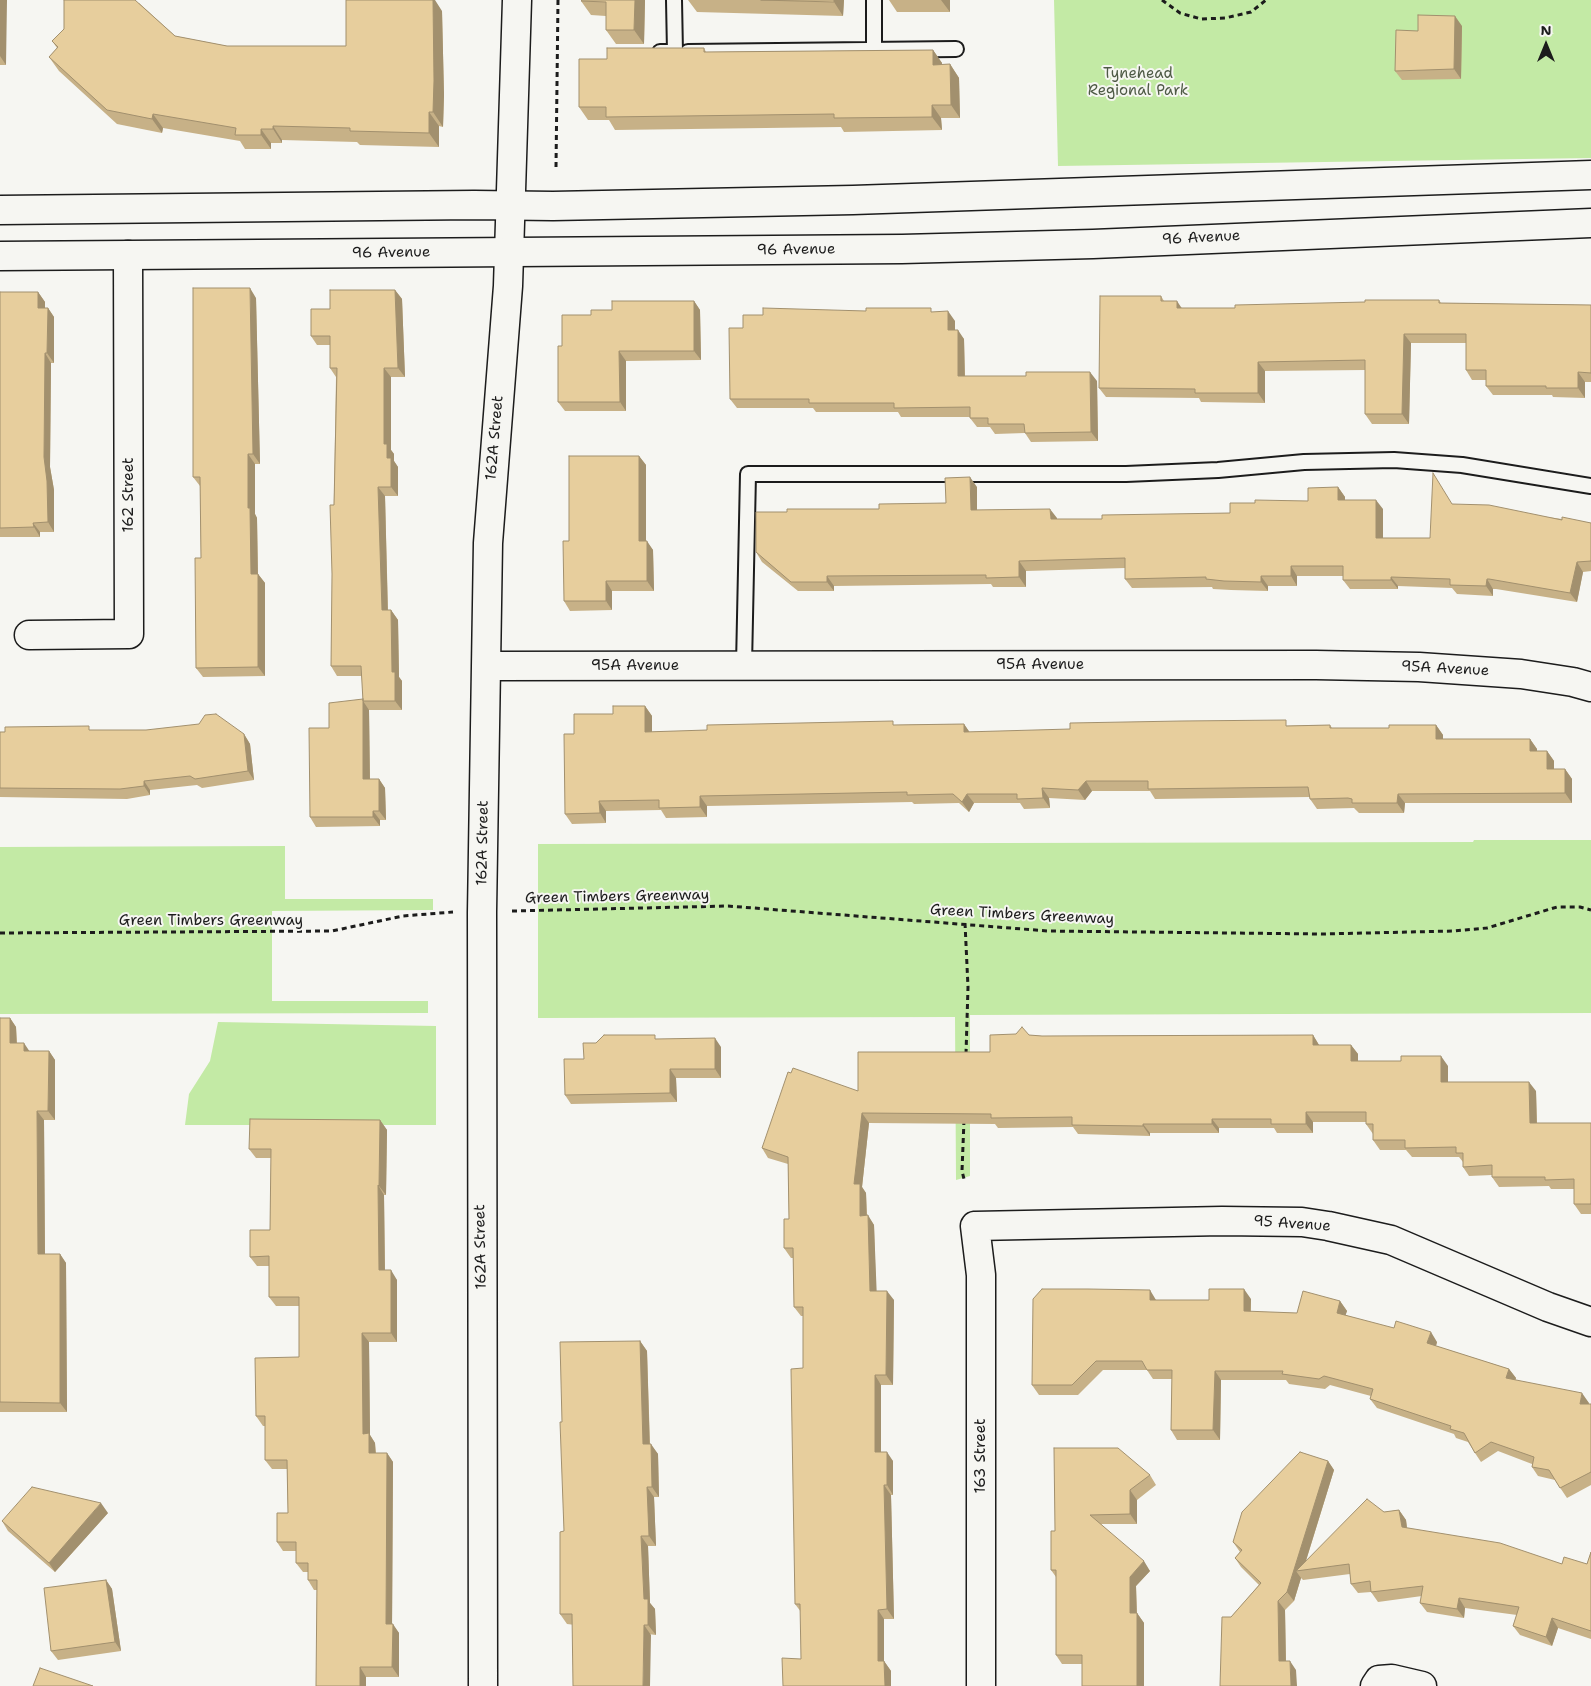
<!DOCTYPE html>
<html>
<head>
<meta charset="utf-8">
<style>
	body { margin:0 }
	#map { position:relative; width:1591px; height:1686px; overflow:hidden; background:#f6f6f2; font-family:"Shantell Sans",sans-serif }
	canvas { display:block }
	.north { position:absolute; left:1521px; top:20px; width:50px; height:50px; -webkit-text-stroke:4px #f6f6f2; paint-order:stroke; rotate:0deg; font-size:14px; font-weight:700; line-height:20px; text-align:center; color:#1c1c1c }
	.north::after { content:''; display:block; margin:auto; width:18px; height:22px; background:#1c1c1c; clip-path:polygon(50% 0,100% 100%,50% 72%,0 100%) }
</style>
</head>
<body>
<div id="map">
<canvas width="1591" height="1686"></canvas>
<div class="north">N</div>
</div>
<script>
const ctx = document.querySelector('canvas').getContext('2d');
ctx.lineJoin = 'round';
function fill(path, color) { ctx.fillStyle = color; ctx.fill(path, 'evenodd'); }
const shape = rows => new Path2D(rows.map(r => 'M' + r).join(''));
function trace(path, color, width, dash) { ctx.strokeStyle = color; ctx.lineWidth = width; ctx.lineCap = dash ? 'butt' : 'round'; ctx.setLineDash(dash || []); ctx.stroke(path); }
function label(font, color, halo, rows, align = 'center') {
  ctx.font = font + ' "Shantell Sans",sans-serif'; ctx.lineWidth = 4; ctx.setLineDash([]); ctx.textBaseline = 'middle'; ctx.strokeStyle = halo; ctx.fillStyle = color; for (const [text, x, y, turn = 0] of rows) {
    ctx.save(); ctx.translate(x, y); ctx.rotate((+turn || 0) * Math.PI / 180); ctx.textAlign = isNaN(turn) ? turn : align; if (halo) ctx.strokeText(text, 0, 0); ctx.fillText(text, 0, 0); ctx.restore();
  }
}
fill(shape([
	[1054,0,1591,0,1591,158,1058,166],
	[1474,840,1591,840,1591,1013,970,1015,970,1176,956,1180,955,1017,538,1018,538,844,1473,842],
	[285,846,285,899,433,899,433,910,272,911,272,1001,428,1001,428,1013,0,1014,0,847],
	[218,1022,436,1026,436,1125,185,1125,189,1094,210,1061]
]), '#c3eaa5');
const service = shape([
	[874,0,874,50],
	[660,52,675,52,674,0],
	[688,52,956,49],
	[744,665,748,474,1126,474,1218,470,1304,462,1394,460,1462,465,1591,486]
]);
const minor = shape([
	[29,635,129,634,128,255],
	[487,666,1316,665,1419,667,1521,674,1573,682,1591,687],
	[483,1686,482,912,488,543,508,286,517,0],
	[981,1686,981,1275,975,1226,1222,1221,1302,1222,1328,1226,1391,1240,1548,1307,1591,1322],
	[1375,1686,1379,1680,1392,1679,1422,1686]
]);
const secondary = shape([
	[0,210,474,205,553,206,853,200,1591,175],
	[0,256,902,249,1093,244,1591,223]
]);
trace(service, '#1c1c1c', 18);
trace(minor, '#1c1c1c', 31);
trace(secondary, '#1c1c1c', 31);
trace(shape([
	[1162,0,1180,13,1201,19,1225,18,1251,12,1266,0],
	[556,167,558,0],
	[512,911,728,906,1048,931,1322,934,1453,931,1487,928,1557,907,1580,907,1591,910],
	[965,923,968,987,966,1054],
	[0,933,332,931,403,916,453,912],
	[964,1120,962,1171,964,1179]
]), '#1c1c1c', 3, [5, 4]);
trace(service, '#f6f6f2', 14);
trace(minor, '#f6f6f2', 28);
trace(secondary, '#f6f6f2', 28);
fill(shape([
	[0,0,6,65,0,65],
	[582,0,645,0,644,44,616,44,606,30,606,16,591,15,581,1],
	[688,0,844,0,843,16,697,12],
	[889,0,950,0,950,12,897,12],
	[139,3,175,36,227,46,346,46,442,11,444,95,443,127,439,126,439,147,360,145,357,142,282,140,282,143,271,143,271,149,245,149,240,141,163,128,162,133,117,124,59,71,49,57,57,48,52,41,64,29],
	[1462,26,1461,79,1402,80,1395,71,1418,31],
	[704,48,706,52,933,50,942,63,942,65,950,64,959,78,960,118,941,118,942,130,844,132,841,127,615,130,609,120,588,120,579,107,607,59],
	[395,290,402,299,405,377,391,377,391,450,394,454,394,461,398,467,398,496,385,496,388,610,391,610,398,620,399,677,402,681,402,710,369,710,370,779,379,779,385,788,386,820,380,820,380,826,316,827,310,817,329,728,363,699,362,676,337,676,331,666,336,377,330,368,330,345,317,345,311,336,330,309],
	[0,292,38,292,45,302,45,308,48,308,54,317,54,363,51,363,50,467,54,490,54,532,40,532,40,537,0,537],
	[1161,296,1164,301,1182,308,1235,308,1439,300,1441,303,1591,305,1591,382,1585,382,1585,398,1553,397,1552,395,1493,395,1486,386,1486,380,1472,380,1466,370,1466,343,1411,343,1409,424,1372,424,1365,414,1365,370,1265,371,1265,403,1201,402,1199,398,1106,397,1099,388],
	[256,298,260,464,255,464,255,514,257,518,258,574,265,583,265,676,203,677,196,668,201,558,200,486,193,477],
	[694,301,700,310,701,360,626,361,626,411,565,411,558,402,562,346,591,315,612,310],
	[866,311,934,312,955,321,955,330,964,339,965,376,1097,381,1098,441,1031,442,1025,433,995,434,990,427,977,427,970,418,970,417,901,417,898,412,816,412,813,408,737,408,730,399,743,328,763,315],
	[639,456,646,465,646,541,653,550,654,591,612,591,612,610,570,611,564,601,569,541],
	[977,487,977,510,1057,518,1057,519,1102,519,1230,513,1255,503,1308,501,1338,487,1345,497,1345,500,1383,509,1383,538,1430,538,1453,504,1591,523,1591,571,1583,572,1577,602,1496,589,1493,589,1493,596,1457,594,1452,588,1398,586,1398,589,1350,589,1343,580,1343,576,1297,576,1297,586,1268,586,1268,591,1231,590,1213,589,1212,587,1132,588,1125,579,1125,568,1026,571,1026,587,993,587,991,584,834,586,834,591,798,591,762,562,756,552,787,512,879,509,946,503],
	[645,706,652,716,652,732,896,725,964,724,969,732,1330,725,1332,728,1389,728,1436,725,1443,735,1443,739,1530,739,1537,749,1537,751,1547,751,1554,761,1554,769,1565,769,1572,779,1572,803,1405,803,1404,813,1359,813,1354,808,1317,809,1310,799,1310,797,1155,799,1150,791,1092,791,1085,800,1049,798,1050,808,1024,809,1020,803,974,803,969,812,959,803,914,804,912,802,707,806,707,817,666,818,661,810,606,811,606,823,572,824,565,814,574,734,613,714],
	[92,730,244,734,250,744,254,780,202,788,197,785,150,790,150,795,127,799,0,797,0,732],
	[0,1018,10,1018,16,1027,17,1043,29,1051,49,1051,55,1060,55,1120,44,1120,45,1254,60,1254,66,1263,67,1412,0,1412],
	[1029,1035,1042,1036,1313,1035,1319,1045,1351,1045,1358,1054,1358,1061,1448,1066,1448,1082,1536,1091,1537,1123,1591,1123,1591,1214,1581,1214,1574,1204,1574,1189,1551,1189,1549,1186,1499,1187,1492,1177,1492,1175,1469,1176,1463,1167,1463,1162,1459,1157,1412,1157,1406,1150,1380,1150,1373,1140,1373,1134,1366,1124,1366,1122,1313,1122,1313,1133,1277,1133,1274,1128,1219,1128,1219,1133,1150,1133,1150,1136,1078,1134,1073,1127,998,1128,995,1124,869,1123,862,1187,866,1193,867,1215,874,1225,876,1291,894,1300,893,1385,881,1385,881,1452,893,1461,893,1495,891,1495,894,1619,884,1619,884,1661,891,1671,891,1686,783,1686,801,1659,801,1612,795,1604,803,1368,803,1316,801,1316,794,1307,793,1258,791,1258,784,1248,789,1219,788,1164,768,1158,762,1148,858,1091,990,1052],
	[658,1039,721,1047,721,1078,676,1078,677,1102,571,1104,565,1095,584,1059,596,1043],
	[380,1120,387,1130,386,1195,384,1195,385,1270,397,1280,397,1342,369,1342,370,1435,375,1443,376,1453,387,1453,393,1462,392,1624,399,1633,399,1677,366,1677,366,1686,317,1590,314,1590,308,1580,308,1572,303,1572,296,1563,296,1551,283,1551,277,1542,288,1513,287,1469,272,1469,265,1460,265,1426,263,1426,256,1416,299,1357,299,1306,276,1306,269,1297,269,1266,257,1266,250,1257,270,1230,271,1158,256,1158,249,1149],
	[1251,1299,1251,1312,1297,1313,1340,1301,1347,1311,1345,1315,1437,1342,1436,1346,1509,1369,1516,1378,1515,1380,1589,1403,1588,1404,1591,1404,1591,1485,1567,1498,1555,1480,1538,1476,1532,1467,1532,1464,1498,1451,1481,1462,1475,1453,1468,1442,1456,1438,1454,1434,1377,1408,1370,1399,1371,1396,1330,1385,1325,1389,1289,1384,1286,1380,1221,1380,1220,1440,1177,1440,1171,1430,1172,1379,1153,1379,1147,1370,1103,1370,1078,1395,1039,1395,1032,1385,1156,1300,1209,1300],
	[640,1341,647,1351,650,1444,658,1454,659,1497,654,1497,656,1546,648,1546,650,1603,655,1609,656,1635,567,1624,560,1614,564,1531,562,1422],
	[1328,1461,1334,1470,1306,1561,1384,1512,1399,1510,1406,1520,1407,1528,1562,1564,1587,1564,1591,1552,1591,1639,1558,1628,1552,1646,1520,1635,1513,1626,1517,1615,1465,1608,1464,1618,1427,1612,1420,1603,1422,1596,1378,1602,1371,1592,1358,1593,1351,1584,1350,1574,1303,1580,1301,1578,1294,1601,1285,1610,1286,1661,1296,1670,1231,1617,1259,1585,1241,1567,1235,1558,1240,1552,1233,1542],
	[1150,1475,1156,1485,1137,1500,1137,1524,1101,1524,1150,1571,1136,1586,1137,1613,1144,1623,1144,1686,1082,1686,1082,1664,1062,1664,1056,1655,1056,1577,1051,1570,1055,1531],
	[108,1513,55,1572,8,1531,2,1521],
	[106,1580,112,1589,121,1651,58,1660,51,1651]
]), '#c7b187');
fill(shape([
	[0,0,7,0,6,65,0,56],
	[433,0,435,0,442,11,444,95,443,127,433,112],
	[635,0,645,0,644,44,634,30],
	[834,0,844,0,843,16,834,2],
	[941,0,950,0,950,12],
	[1455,16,1462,26,1461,79,1454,69],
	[933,50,942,63,942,78,933,65],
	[950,64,959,78,960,118,951,105],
	[932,105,941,118,942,130,932,117],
	[429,112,439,126,439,147,429,133],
	[153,114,163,128,162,133,152,119],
	[273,126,282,140,282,143,273,129],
	[261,129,271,143,271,149,261,135],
	[250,288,256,298,260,464,253,454],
	[395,290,402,299,405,377,398,368],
	[38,292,45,302,45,317,38,308],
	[694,301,700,310,701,360,694,351],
	[1177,301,1183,310,1177,308],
	[48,308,54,317,54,363,47,353],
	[948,311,955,321,955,339,948,330],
	[958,330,964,339,965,386,958,376],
	[1404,334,1411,343,1409,424,1402,414],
	[619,351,626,361,626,411,620,402],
	[45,353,51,363,50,467,54,490,54,532,48,522,44,457],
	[1258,362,1265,371,1265,403,1258,393],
	[384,368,391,377,391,450,394,454,394,461,398,467,398,496,391,487,384,444],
	[1090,372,1097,381,1098,441,1091,432],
	[1578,372,1585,382,1585,398,1578,388],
	[248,454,255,464,255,514,257,518,258,583,251,574,248,508],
	[639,456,646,465,646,550,639,541],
	[970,477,977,487,977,519,971,510],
	[378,487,385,496,388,620,382,610],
	[1338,487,1345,497,1345,509,1338,500],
	[1376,500,1383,509,1383,548,1376,538],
	[1050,509,1057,518,1057,529,1051,519],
	[33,523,40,532,40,537,34,527],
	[647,541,653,550,654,591,647,581],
	[1019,561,1026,571,1026,587,1019,577],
	[1577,562,1583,572,1577,602,1570,593],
	[1291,566,1297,576,1297,586,1291,576],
	[258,574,265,583,265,676,258,667],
	[827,576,834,586,834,591,827,582],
	[1261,576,1268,586,1268,591,1261,582],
	[1391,577,1398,586,1398,589,1391,580],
	[1487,579,1493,589,1493,596,1486,586],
	[606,581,612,591,612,610,606,601],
	[391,610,398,620,399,677,402,681,402,710,395,701,392,672],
	[363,701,369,710,370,788,363,779],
	[645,706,652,716,652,742,645,732],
	[964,724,971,734,964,732],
	[1436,725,1443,735,1443,749,1436,739],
	[244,734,250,744,254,780,248,771],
	[1530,739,1537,749,1537,761,1530,751],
	[1547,751,1554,761,1554,779,1547,769],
	[1565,769,1572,779,1572,803,1565,793],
	[379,779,385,788,386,820,379,811],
	[144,781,150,790,150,795,144,786],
	[1086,781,1092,791,1085,800,1078,790],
	[1042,788,1049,798,1050,808,1043,798],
	[967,794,974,803,969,812,962,802],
	[1398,794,1405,803,1404,813,1397,803],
	[700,796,707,806,707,817,700,807],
	[599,801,606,811,606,823,600,813],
	[373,811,380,820,380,826,373,817],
	[10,1018,16,1027,17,1052,10,1043],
	[1313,1035,1319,1045,1313,1045],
	[715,1038,721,1047,721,1078,715,1069],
	[24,1043,30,1052,24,1051],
	[1351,1045,1358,1054,1358,1070,1351,1061],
	[49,1051,55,1060,55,1120,48,1111],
	[1441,1056,1448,1066,1448,1091,1441,1082],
	[670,1069,676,1078,677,1102,670,1093],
	[1529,1082,1536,1091,1537,1133,1530,1123],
	[37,1111,44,1120,45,1263,38,1254],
	[1306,1112,1313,1122,1313,1133,1306,1124],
	[862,1113,869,1123,862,1187,866,1193,867,1225,860,1216,854,1184],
	[1212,1119,1219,1128,1219,1133,1212,1124],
	[380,1120,387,1130,386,1195,379,1186],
	[1143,1124,1150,1133,1150,1136,1143,1126],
	[378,1185,384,1195,385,1280,379,1270],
	[868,1215,874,1225,877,1300,870,1291],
	[60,1254,66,1263,67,1412,60,1403],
	[391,1270,397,1280,397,1342,391,1333],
	[1244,1289,1251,1299,1250,1321,1244,1311],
	[1150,1290,1156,1300,1150,1300],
	[887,1291,894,1300,893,1385,886,1375],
	[1340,1301,1347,1311,1343,1323,1337,1313],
	[1431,1332,1437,1342,1434,1353,1427,1343],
	[362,1333,369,1342,370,1435,375,1443,376,1463,369,1453,363,1434],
	[640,1341,647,1351,650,1455,643,1444],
	[1509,1369,1516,1378,1513,1387,1506,1378],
	[1215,1371,1221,1380,1220,1440,1213,1430],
	[875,1375,881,1385,881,1461,875,1452],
	[1582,1393,1589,1403,1586,1414,1580,1404],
	[651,1444,658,1454,659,1497,652,1487],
	[887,1452,893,1461,893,1495,887,1485],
	[387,1453,393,1462,392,1633,386,1624],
	[1328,1461,1334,1470,1303,1570,1296,1571,1301,1578,1294,1601,1287,1592],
	[884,1485,891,1495,894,1619,887,1609],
	[647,1487,654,1497,656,1546,649,1536],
	[1130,1490,1137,1500,1137,1524,1130,1514],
	[101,1503,108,1513,55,1572,49,1563],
	[1399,1510,1406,1520,1408,1537,1402,1527],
	[641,1536,648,1546,650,1603,655,1609,656,1635,648,1625,644,1599],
	[1144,1561,1150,1571,1136,1586,1137,1623,1130,1613,1130,1577],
	[106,1580,112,1589,121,1651,115,1642],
	[1459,1598,1465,1608,1464,1618,1457,1609],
	[1278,1601,1285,1610,1286,1670,1279,1661],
	[878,1610,884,1619,884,1671,878,1661],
	[1137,1613,1144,1623,1144,1686,1137,1686],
	[1552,1618,1558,1628,1552,1646,1546,1637],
	[393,1624,399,1633,399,1677,392,1667],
	[644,1625,651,1635,650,1686,643,1686],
	[884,1661,891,1671,891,1686,885,1686],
	[1290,1661,1296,1670,1297,1686,1291,1686],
	[360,1667,366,1677,366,1686,360,1686]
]), '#a2906e');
const building = shape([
	[64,0,135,0,175,36,227,46,346,46,346,0,433,0,434,81,433,112,429,112,429,133,350,131,350,128,273,126,273,129,261,129,261,135,235,135,236,128,153,114,152,119,107,110,49,57,58,47,52,41,64,29,64,0],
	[582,0,635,0,634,30,606,30,606,2,581,1,582,0],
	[761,0,834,0,834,2,761,0],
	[1418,15,1455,16,1454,69,1395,71,1396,30,1418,31,1418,15],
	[607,48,704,48,704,52,933,50,933,65,950,64,951,105,932,105,932,117,834,118,834,114,606,117,606,107,579,107,579,59,607,59,607,48],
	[193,288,250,288,253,454,248,454,248,508,250,508,251,574,258,574,258,667,196,668,195,558,201,558,200,477,193,477,193,288],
	[330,290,395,290,398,368,384,368,384,444,387,444,387,458,391,458,391,487,378,487,382,610,391,610,392,672,395,672,395,701,363,701,361,666,331,666,332,574,330,505,334,505,337,368,330,368,330,336,311,336,311,309,330,309,330,290],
	[0,292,38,292,38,308,48,308,47,353,45,353,44,457,47,481,48,522,33,523,34,527,0,528,0,292],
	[1100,296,1161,296,1161,301,1177,301,1177,308,1235,308,1235,305,1365,302,1365,300,1439,300,1439,303,1591,305,1591,373,1578,372,1578,388,1546,388,1546,386,1486,386,1486,370,1466,370,1466,334,1404,334,1402,414,1365,414,1365,360,1258,362,1258,393,1195,393,1195,389,1099,388,1100,296],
	[612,301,694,301,694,351,619,351,620,402,558,402,558,346,562,346,562,315,591,315,591,310,612,310,612,301],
	[763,308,866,311,866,308,931,308,931,312,948,311,948,330,958,330,958,376,1026,376,1026,372,1090,372,1091,432,1025,433,1024,424,988,424,988,418,970,418,970,407,894,408,894,403,809,403,809,399,730,399,729,328,743,328,743,315,763,315,763,308],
	[569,456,639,456,639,541,647,541,647,581,606,581,606,601,564,601,563,541,569,541,569,456],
	[1433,473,1452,504,1489,505,1562,520,1562,517,1591,523,1591,561,1577,562,1570,593,1489,579,1487,579,1486,586,1450,585,1450,579,1391,577,1391,580,1343,580,1343,566,1291,566,1291,576,1261,576,1261,582,1224,581,1206,579,1206,577,1125,579,1125,558,1019,561,1019,577,986,578,986,575,827,576,827,582,791,582,756,552,756,512,787,512,787,509,879,509,879,504,946,503,945,478,970,477,971,510,1050,509,1051,519,1102,519,1102,515,1230,513,1230,503,1255,503,1255,500,1308,501,1308,488,1338,487,1338,500,1376,500,1376,538,1430,538,1433,473],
	[363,699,363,779,379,779,379,811,373,811,373,817,310,817,309,728,329,728,329,703,363,699],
	[613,706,645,706,645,732,707,730,707,725,893,721,893,725,964,724,964,732,1070,729,1070,723,1181,721,1286,720,1286,726,1330,725,1330,728,1389,728,1389,725,1436,725,1436,739,1530,739,1530,751,1547,751,1547,769,1565,769,1565,793,1398,794,1397,803,1352,803,1352,799,1348,798,1310,799,1308,787,1148,789,1148,781,1086,781,1078,790,1042,788,1043,798,1017,799,1017,794,967,794,962,802,953,794,907,795,907,792,700,796,700,807,659,808,659,800,599,801,600,813,565,814,564,734,574,734,574,714,613,714,613,706],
	[216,714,244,734,248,771,195,779,190,776,144,781,144,786,120,789,0,788,0,732,5,732,5,727,89,726,89,730,146,730,199,724,205,715,216,714],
	[0,1018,10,1018,10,1043,24,1043,24,1051,49,1051,48,1111,37,1111,38,1254,60,1254,60,1403,0,1402,0,1018],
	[1022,1027,1029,1035,1042,1036,1313,1035,1313,1045,1351,1045,1351,1061,1401,1061,1401,1056,1441,1056,1441,1082,1529,1082,1530,1123,1591,1123,1591,1204,1574,1204,1574,1179,1545,1180,1545,1177,1492,1177,1492,1165,1463,1167,1463,1153,1456,1153,1456,1147,1405,1148,1405,1140,1373,1140,1373,1124,1366,1124,1366,1112,1306,1112,1306,1124,1271,1124,1271,1119,1212,1119,1212,1124,1143,1124,1143,1126,1072,1125,1072,1117,991,1118,991,1114,862,1113,854,1184,860,1184,860,1216,868,1215,870,1291,887,1291,886,1375,875,1375,875,1452,887,1452,887,1485,884,1485,887,1609,878,1610,878,1661,884,1661,885,1686,783,1686,782,1658,801,1659,800,1604,795,1604,791,1369,803,1368,803,1307,794,1307,793,1248,784,1248,784,1219,789,1219,788,1157,762,1148,788,1072,791,1073,793,1068,858,1091,858,1052,990,1052,990,1035,1016,1034,1022,1027],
	[604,1035,655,1035,655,1039,715,1038,715,1069,670,1069,670,1093,565,1095,564,1059,584,1059,583,1043,596,1043,604,1035],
	[250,1119,380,1120,379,1186,378,1185,379,1270,391,1270,391,1333,362,1333,363,1434,369,1433,369,1453,387,1453,386,1624,393,1624,392,1667,360,1667,360,1686,316,1686,317,1580,308,1580,308,1563,296,1563,296,1542,277,1542,277,1513,288,1513,287,1460,265,1460,265,1416,256,1416,255,1358,299,1357,299,1297,269,1297,269,1256,250,1257,250,1230,270,1230,271,1149,249,1149,250,1119],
	[1042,1289,1088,1289,1150,1290,1150,1300,1209,1300,1209,1289,1244,1289,1244,1311,1297,1313,1303,1291,1340,1301,1337,1313,1394,1328,1396,1321,1431,1332,1427,1343,1509,1369,1506,1378,1582,1393,1580,1404,1591,1404,1591,1472,1560,1488,1549,1470,1532,1467,1534,1457,1491,1442,1475,1453,1464,1433,1450,1429,1451,1426,1370,1399,1373,1389,1324,1376,1319,1379,1282,1374,1283,1371,1215,1371,1213,1430,1171,1430,1172,1370,1147,1370,1142,1361,1096,1361,1072,1385,1032,1385,1033,1299,1042,1289],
	[640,1341,643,1444,651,1444,652,1487,647,1487,649,1536,641,1536,644,1599,648,1599,648,1625,644,1625,643,1686,573,1686,572,1614,560,1614,560,1532,564,1531,560,1422,562,1422,560,1342,640,1341],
	[1054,1448,1118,1448,1150,1475,1130,1490,1130,1514,1090,1515,1144,1561,1130,1577,1130,1613,1137,1613,1137,1686,1082,1686,1082,1655,1056,1655,1056,1570,1051,1570,1051,1531,1055,1531,1054,1448],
	[1300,1452,1328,1461,1287,1592,1278,1601,1279,1661,1290,1661,1291,1686,1220,1686,1222,1617,1231,1617,1261,1583,1235,1558,1242,1550,1233,1542,1242,1512,1300,1452],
	[32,1487,101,1503,49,1563,2,1521,32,1487],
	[1367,1499,1384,1512,1399,1510,1402,1527,1500,1543,1562,1564,1564,1557,1587,1564,1591,1552,1591,1631,1552,1618,1546,1637,1513,1626,1519,1607,1459,1598,1457,1609,1420,1603,1423,1586,1371,1592,1370,1581,1351,1584,1349,1564,1296,1571,1367,1499],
	[106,1580,115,1642,51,1651,44,1588,106,1580],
	[40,1668,93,1686,33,1686,40,1668]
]);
fill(building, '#e7ce9d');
trace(building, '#a2906e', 1);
label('15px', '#4e5a45', '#f6f6f2', [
	["Tynehead",1138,74],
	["Regional Park",1138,91]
]);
label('15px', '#1c1c1c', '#f6f6f2', [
	["96 Avenue",1201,238,-3],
	["96 Avenue",796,250,-1],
	["96 Avenue",391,253,-1],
	["162A Street",495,438,-85],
	["162 Street",129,495,-90],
	["95A Avenue",1040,665],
	["95A Avenue",635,666],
	["95A Avenue",1445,669,3],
	["162A Street",483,843,-89],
	["Green Timbers Greenway",617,897,-1],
	["Green Timbers Greenway",1022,915,3],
	["Green Timbers Greenway",211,921],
	["95 Avenue",1292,1224,4],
	["162A Street",481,1247,-91],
	["163 Street",981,1456,-90]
]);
</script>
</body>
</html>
